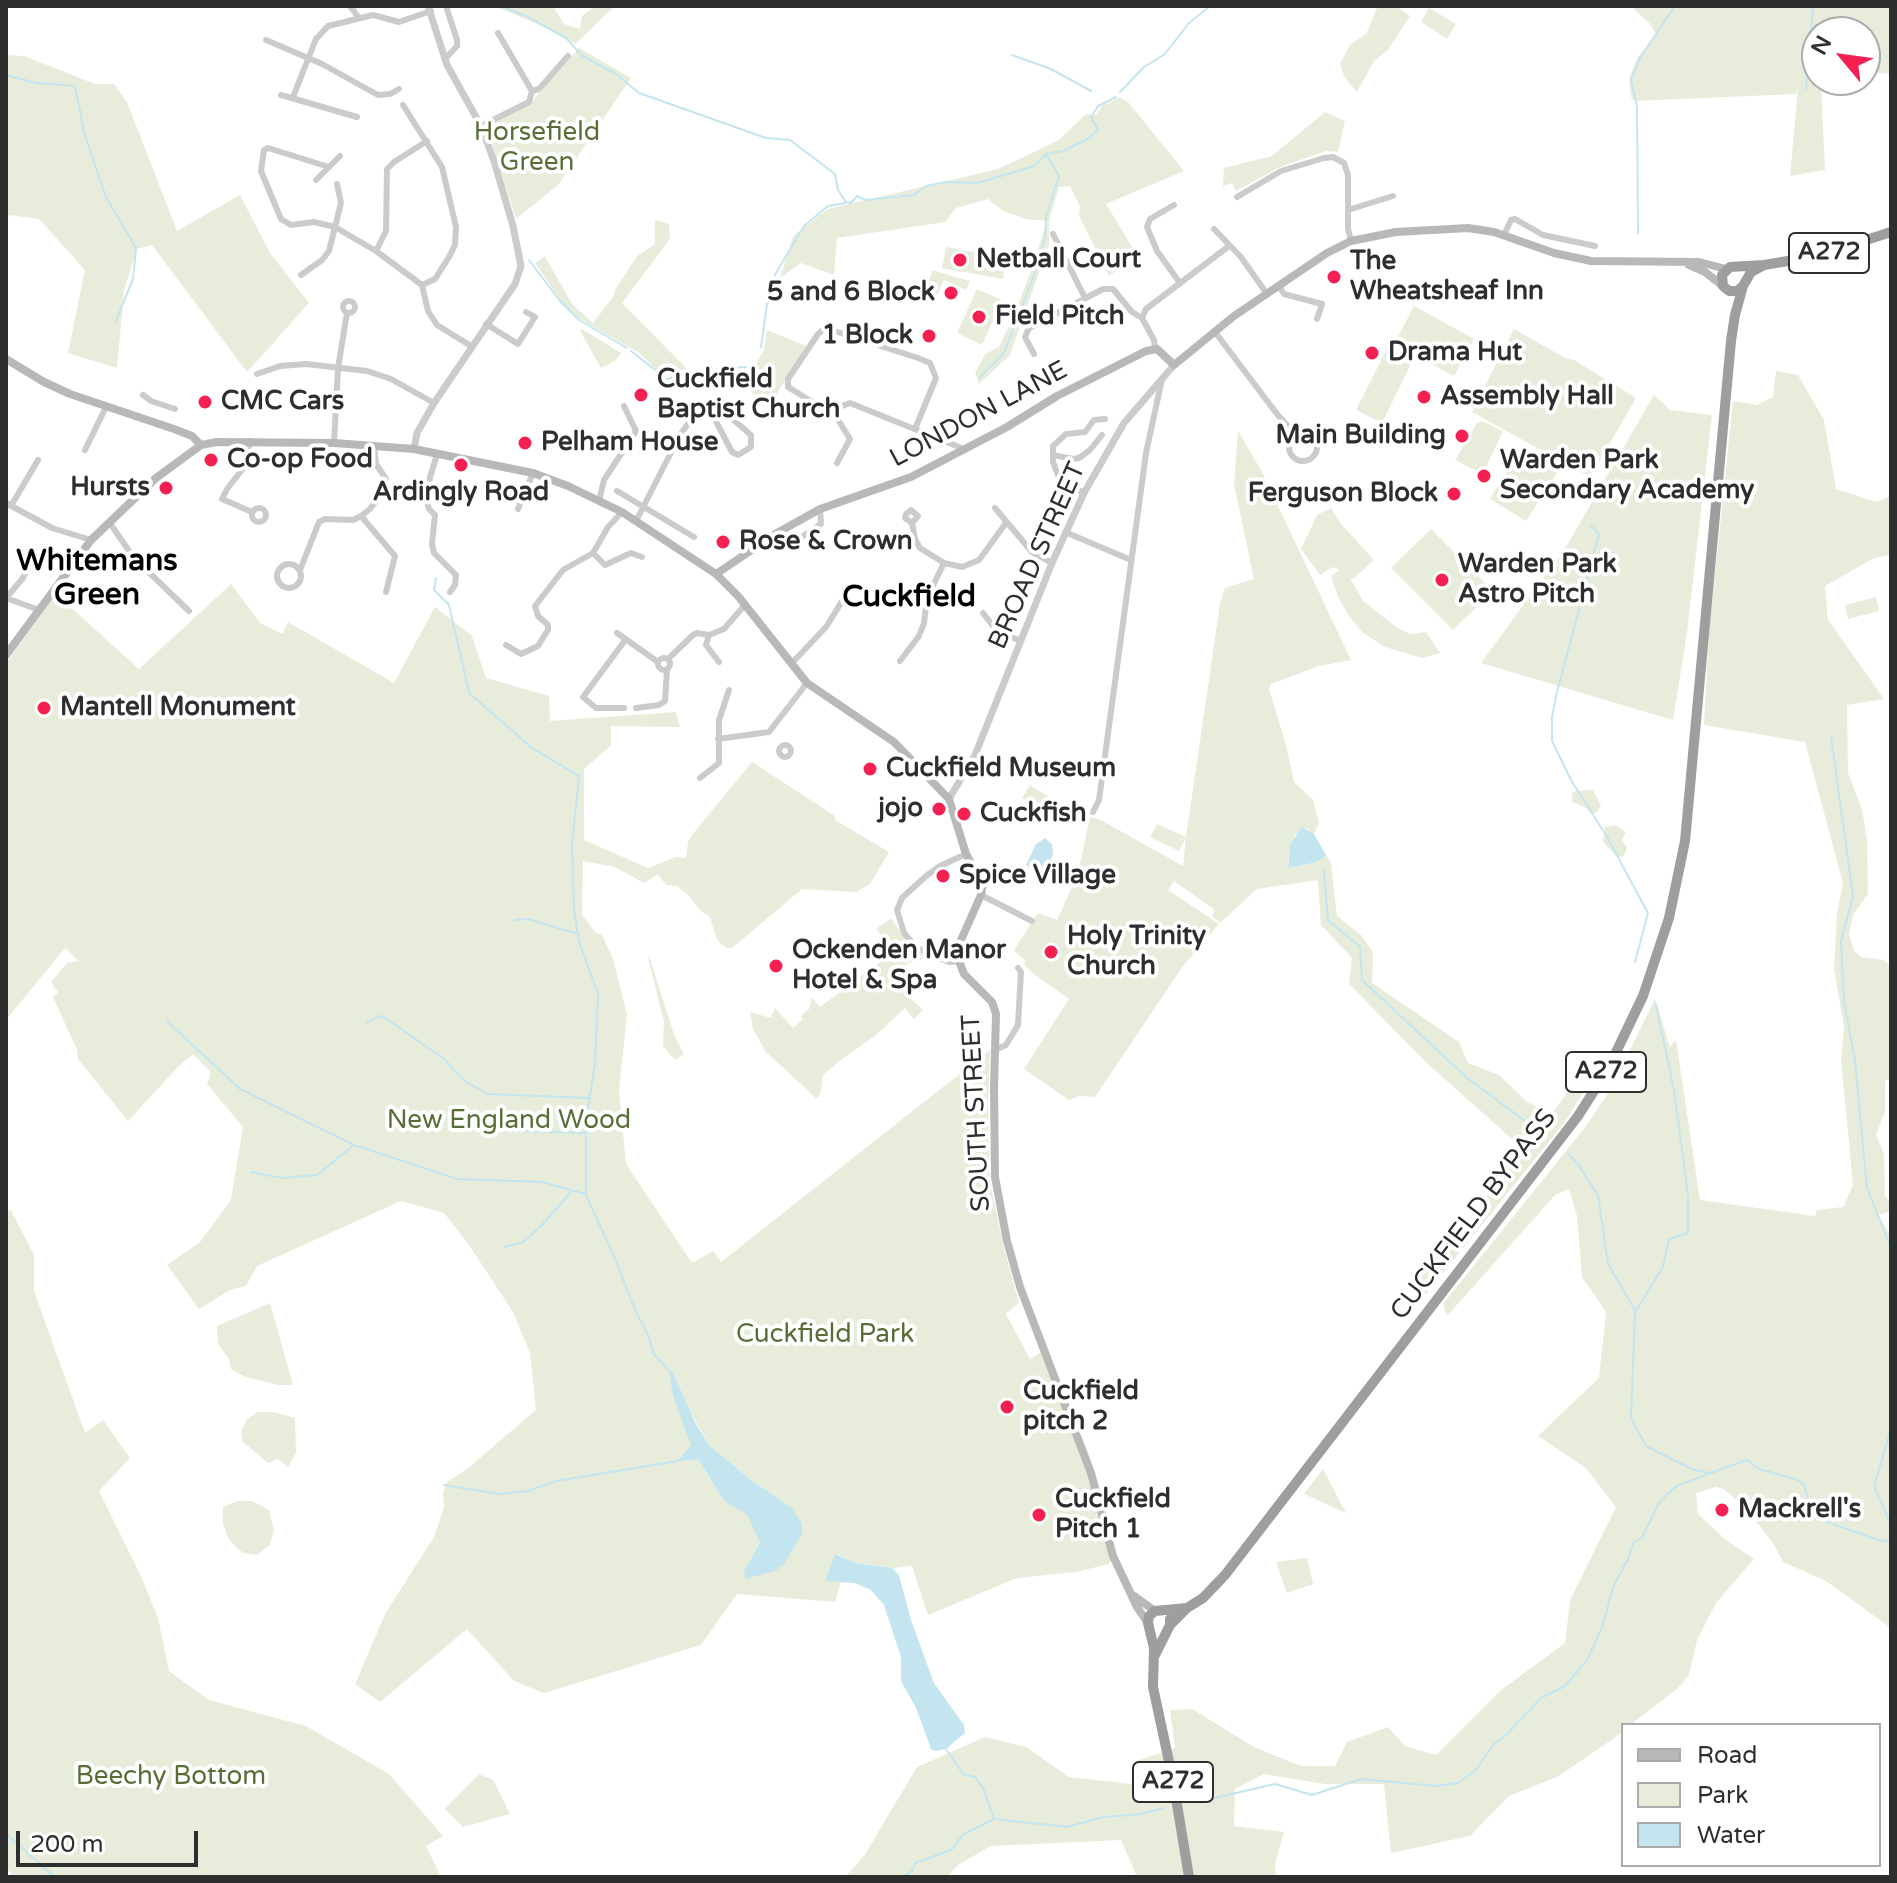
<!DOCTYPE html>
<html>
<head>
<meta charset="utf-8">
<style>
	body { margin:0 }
	#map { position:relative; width:1897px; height:1883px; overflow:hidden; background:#fff; font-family:"Varela Round",sans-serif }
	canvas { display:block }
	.frame { position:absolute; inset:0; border:8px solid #2e2e2e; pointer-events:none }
	.legend { position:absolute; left:1621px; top:1723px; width:260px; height:144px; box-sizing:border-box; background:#fff; border:2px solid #ababab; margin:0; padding:10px 14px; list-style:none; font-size:24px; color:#2e2e2e }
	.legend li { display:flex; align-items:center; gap:16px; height:40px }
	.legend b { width:40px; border:2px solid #ababab }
	.north { position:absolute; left:1801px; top:16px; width:80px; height:80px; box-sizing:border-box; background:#fff; border:2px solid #ababab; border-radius:50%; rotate:299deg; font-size:22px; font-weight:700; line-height:32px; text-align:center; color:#2e2e2e }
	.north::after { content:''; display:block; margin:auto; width:28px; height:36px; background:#f52052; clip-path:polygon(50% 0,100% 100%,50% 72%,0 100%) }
	.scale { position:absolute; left:16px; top:1831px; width:182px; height:36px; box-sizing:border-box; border:4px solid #2e2e2e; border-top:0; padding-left:10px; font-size:24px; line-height:28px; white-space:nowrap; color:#2e2e2e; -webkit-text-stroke:6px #fff; paint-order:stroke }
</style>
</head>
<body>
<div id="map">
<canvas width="1897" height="1883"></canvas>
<div class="frame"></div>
<ul class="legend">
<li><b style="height:10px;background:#b8b8b8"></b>Road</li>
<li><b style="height:22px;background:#e7edda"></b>Park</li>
<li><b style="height:22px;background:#c4e5ef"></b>Water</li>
</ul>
<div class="north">N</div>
<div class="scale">200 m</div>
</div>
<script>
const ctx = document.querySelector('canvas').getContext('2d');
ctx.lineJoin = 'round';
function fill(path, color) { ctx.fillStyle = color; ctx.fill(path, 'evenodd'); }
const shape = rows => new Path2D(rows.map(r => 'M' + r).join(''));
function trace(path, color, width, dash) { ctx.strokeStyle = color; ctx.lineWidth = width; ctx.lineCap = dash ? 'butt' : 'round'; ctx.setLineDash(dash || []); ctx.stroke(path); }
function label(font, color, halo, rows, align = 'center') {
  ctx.font = font + ' "Varela Round",sans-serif'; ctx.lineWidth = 8; ctx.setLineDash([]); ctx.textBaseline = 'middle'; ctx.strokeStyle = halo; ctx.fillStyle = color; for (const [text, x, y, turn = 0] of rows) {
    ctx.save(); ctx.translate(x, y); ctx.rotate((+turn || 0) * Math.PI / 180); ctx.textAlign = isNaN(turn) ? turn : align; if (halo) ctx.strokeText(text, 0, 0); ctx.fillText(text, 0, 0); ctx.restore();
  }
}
fill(shape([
	[494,6,553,6,564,24,580,29,582,16,595,6,615,6,575,44,538,24],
	[1378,6,1396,6,1410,16,1388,50,1374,61,1357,92,1345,78,1340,64,1350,45,1366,34],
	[1631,6,1891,6,1891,74,1865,72,1865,32,1817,32,1817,80,1833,80,1821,84,1825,170,1790,176,1798,89,1796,94,1634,101,1631,97,1629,78,1638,57,1656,34,1650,24],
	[1429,8,1456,24,1447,39,1421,22],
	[579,48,631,78,558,185,516,219,487,126,528,106],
	[6,55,24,56,95,84,114,84,127,102,177,231,240,195,270,253,309,303,247,372,152,245,137,249,124,290,117,368,68,353,85,270,39,219,9,215,6,224],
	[1119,97,1128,102,1184,171,1106,204,1137,255,1109,276,1079,216,1080,206,1070,186,1059,187,1049,221,1049,244,1010,355,979,384,975,373,985,354,999,347,1013,318,1033,265,1047,221,1026,219,1003,211,988,199,956,208,945,222,837,238,834,275,801,263,780,278,793,236,828,209,998,169,1059,140,1086,114,1096,115,1104,103,1108,104],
	[1325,112,1345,121,1338,152,1326,151,1280,167,1236,191,1232,183,1223,186,1224,168,1272,156],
	[655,220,669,224,670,239,622,303,689,371,662,375,639,353,580,319,561,301,535,263,545,256,572,304,593,323,613,297,615,290,637,256,655,244],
	[946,247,1007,258,1003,279,942,268],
	[933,270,954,277,970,281,966,290,944,280,936,297,923,291],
	[977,289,1002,300,982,345,957,333],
	[1414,306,1474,339,1454,376,1394,344],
	[582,329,621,353,615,361,601,368,580,331],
	[1514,329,1565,358,1574,360,1636,398,1594,471,1588,476,1472,412],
	[767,330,806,346,770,405,743,385,764,350],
	[1388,347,1413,360,1382,423,1356,410],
	[1776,371,1798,375,1824,420,1836,489,1876,502,1891,496,1891,555,1874,558,1825,586,1828,620,1884,699,1847,705,1848,773,1862,809,1867,840,1868,894,1853,915,1849,934,1854,951,1861,957,1883,960,1891,966,1891,1079,1885,1081,1885,1112,1876,1134,1884,1154,1885,1196,1891,1203,1891,1211,1878,1215,1891,1236,1891,1628,1826,1581,1783,1562,1773,1543,1748,1511,1724,1489,1715,1487,1696,1493,1698,1514,1726,1540,1754,1559,1716,1603,1697,1640,1689,1675,1678,1688,1630,1725,1623,1725,1623,1731,1610,1741,1557,1777,1509,1796,1470,1836,1391,1853,1384,1784,1325,1784,1264,1774,1235,1789,1234,1826,1284,1832,1275,1864,1276,1877,1137,1877,1121,1840,991,1846,958,1865,947,1877,845,1877,864,1856,917,1767,985,1737,1026,1747,1069,1777,1131,1784,1136,1761,1175,1748,1170,1710,1192,1709,1254,1747,1301,1766,1335,1766,1347,1742,1388,1727,1405,1746,1436,1755,1501,1690,1565,1643,1570,1600,1616,1507,1586,1468,1538,1436,1599,1378,1606,1312,1582,1277,1577,1216,1569,1189,1555,1195,1447,1316,1443,1304,1586,1126,1609,1092,1655,999,1670,1047,1676,1040,1700,1200,1815,1216,1817,1210,1843,1207,1853,1185,1841,1060,1844,1027,1834,969,1837,914,1843,883,1805,742,1704,725,1709,633,1733,401,1757,405,1773,397],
	[1654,395,1670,410,1712,415,1687,633,1673,720,1481,663,1566,547],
	[1482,421,1503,431,1483,474,1455,460,1477,423],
	[1238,431,1261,470,1351,660,1319,666,1271,684,1269,689,1286,745,1294,782,1313,800,1319,823,1314,834,1306,828,1295,835,1289,850,1288,867,1317,862,1326,855,1331,863,1337,916,1361,935,1373,952,1372,983,1459,1042,1468,1063,1499,1075,1527,1102,1552,1114,1585,1067,1595,1074,1564,1123,1422,1299,1422,1260,1472,1218,1521,1147,1428,1064,1349,984,1352,958,1321,925,1318,880,1257,889,1220,923,1212,916,1215,910,1174,881,1168,890,1219,924,1183,966,1095,1097,1080,1096,1069,1100,1024,1069,1069,999,1031,972,1024,964,1025,961,1014,950,1038,913,1057,920,1072,887,1075,888,1090,817,1099,819,1183,866,1186,837,1179,851,1150,837,1157,824,1186,837,1220,604,1225,588,1254,579,1234,484],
	[1521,449,1558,472,1526,521,1490,499],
	[1331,508,1341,524,1374,560,1353,579,1350,578,1363,601,1396,627,1410,634,1426,632,1440,653,1422,658,1385,647,1362,632,1349,616,1338,597,1331,576,1339,570,1333,567,1320,575,1301,549,1317,515],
	[1431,529,1493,591,1453,630,1391,568],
	[231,584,260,623,283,634,288,622,394,683,435,607,472,636,486,678,549,696,550,721,676,712,680,727,611,726,611,745,584,769,584,840,648,868,676,857,686,858,688,842,692,835,752,762,835,816,835,820,889,852,870,884,856,892,802,889,732,948,726,948,717,940,710,917,701,911,688,895,677,886,666,885,658,874,644,883,615,867,583,861,582,915,596,933,602,935,613,959,627,1014,619,1091,626,1164,692,1263,713,1251,721,1262,990,1050,988,1104,990,1182,1004,1248,1019,1303,1006,1314,1030,1359,1045,1350,1073,1422,1113,1556,1109,1564,1076,1572,1017,1578,928,1615,912,1566,892,1568,856,1563,836,1554,825,1580,841,1582,835,1602,737,1594,701,1645,544,1693,514,1681,467,1629,380,1702,355,1684,385,1614,434,1537,444,1508,443,1492,447,1482,467,1469,536,1410,530,1353,513,1312,467,1242,444,1213,401,1201,257,1266,246,1286,230,1290,199,1309,167,1265,200,1242,231,1200,243,1127,207,1084,211,1072,193,1054,180,1065,128,1121,78,1059,77,1050,53,997,58,992,51,982,67,963,79,961,65,948,6,1020,6,663,56,594,139,669],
	[672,1380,710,1446,751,1480,790,1506,791,1553,775,1571,744,1571,760,1543,747,1514,724,1501,699,1460,673,1396],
	[1876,597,1879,611,1848,619,1845,605],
	[1030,785,1054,800,1046,813,1022,798],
	[1593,790,1601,806,1596,813,1591,813,1586,808,1572,802,1572,793,1576,791],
	[1615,825,1626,832,1622,840,1627,848,1625,854,1622,857,1616,856,1603,842,1605,827],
	[891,918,910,946,923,954,921,960,908,963,900,971,910,991,908,996,923,1010,914,1019,905,1008,875,1036,842,1059,823,1075,820,1096,816,1098,766,1052,753,1029,750,1012,771,1018,775,1008,793,1028,803,1019,801,1016,809,1009,812,997,820,1007,879,963,878,961,892,949,876,929],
	[649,956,675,1037,684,1054,675,1060,663,1046,664,1022,648,958],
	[11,1210,34,1255,34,1291,85,1433,103,1420,130,1458,99,1491,140,1574,158,1618,169,1671,209,1700,306,1726,389,1774,443,1836,426,1846,441,1877,14,1877,7,1869,6,1211],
	[270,1303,293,1385,278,1385,246,1377,231,1369,229,1359,218,1344,217,1326],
	[258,1412,273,1412,295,1418,296,1453,288,1467,278,1459,268,1463,242,1441,241,1432,246,1420],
	[1323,1469,1333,1488,1346,1513,1304,1494],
	[237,1501,252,1501,269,1510,274,1530,270,1545,257,1555,243,1553,229,1540,223,1524,223,1507],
	[1307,1558,1313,1584,1287,1593,1276,1562],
	[479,1774,493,1780,510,1814,463,1827,445,1809]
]), '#e7edda');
fill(shape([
	[1302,827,1314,834,1326,855,1317,862,1288,868,1290,844],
	[1045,838,1052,844,1053,853,1049,867,1045,873,1035,871,1026,865,1036,844],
	[669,1371,672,1371,696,1424,710,1446,751,1480,790,1506,802,1523,802,1534,784,1564,775,1571,745,1579,744,1571,760,1543,747,1515,724,1501,699,1460,678,1461,691,1445,673,1396],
	[835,1554,856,1563,892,1568,899,1575,911,1620,934,1683,964,1725,965,1733,946,1749,935,1751,931,1749,916,1708,901,1681,901,1657,884,1605,871,1590,855,1583,825,1581]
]), '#c4e5ef');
trace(shape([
	[501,6,526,16,566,38,581,55,616,74,639,93,766,138,790,140,835,174,838,190,846,202,851,203,857,196,865,200,914,195,926,186,946,182,978,183,1034,166,1046,154,1063,151,1086,140,1098,130,1091,117,1098,106,1116,97],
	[1012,55,1051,69,1091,91],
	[6,75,36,83,75,86,84,132,106,197,136,248,133,279,116,321],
	[1806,89,1813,6],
	[1120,92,1144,67,1165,54,1188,24,1210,6],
	[1638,233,1637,107,1631,80,1640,58,1675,6],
	[529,260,560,301,579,320,627,348],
	[761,347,769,290,776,273,804,226,828,206,845,203],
	[631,351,659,373],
	[717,369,746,367],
	[979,378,1004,353,1035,273,1045,237,1046,217,1059,176,1046,154],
	[664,380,681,375],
	[1591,526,1599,534,1557,692,1552,717,1552,741,1571,780,1607,837,1648,913,1635,962],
	[436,578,434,590,449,605,469,693,532,748,579,776,572,844,574,909,579,942,598,994,595,1064,586,1120,586,1195,614,1256,635,1310,649,1337,653,1353,669,1371],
	[1831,737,1853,896,1841,941,1844,1002,1855,1061,1867,1188,1891,1248],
	[1324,871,1328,920,1360,947,1362,980,1466,1077,1541,1133],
	[515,920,528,919,575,933],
	[1656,1005,1674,1090,1688,1196],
	[167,1021,240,1089,354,1145,457,1179,543,1182,585,1194],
	[366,1023,380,1016,385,1018,443,1058,466,1082,488,1094,590,1098],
	[485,1120,495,1130,586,1133],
	[1568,1154,1578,1164,1598,1195,1608,1264,1635,1310],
	[251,1172,282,1178,317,1175,354,1145],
	[1688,1199,1688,1233,1669,1239,1663,1267,1635,1312,1631,1418,1646,1446,1694,1470,1710,1473],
	[504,1247,523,1242,543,1224,572,1191],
	[1891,1429,1874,1486,1891,1525],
	[444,1485,499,1494,528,1491,556,1481,678,1461],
	[946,1749,964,1775,975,1777,983,1788,994,1819],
	[1201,1801,1275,1784,1312,1795,1361,1779,1435,1786,1458,1783,1476,1770,1493,1745,1507,1734,1541,1698,1565,1686,1587,1660,1603,1625,1613,1587,1628,1559,1633,1543,1642,1538,1658,1505,1666,1495,1677,1486,1711,1473,1747,1460,1759,1469,1798,1480,1804,1485,1808,1499,1796,1503,1795,1507,1804,1514,1881,1541,1891,1540],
	[6,1834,55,1877],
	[902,1877,912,1871,915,1863,951,1850,964,1834,994,1819,1067,1827,1104,1817,1141,1814,1164,1808]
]), '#c4e5ef', 2);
trace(shape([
	[350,6,359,18],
	[498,33,532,91],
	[266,40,322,64,378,95,390,94,399,89],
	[445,59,457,46,457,40,446,6],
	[281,95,357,117],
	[293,97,316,39,328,26,373,15,399,22,431,11],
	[403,105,442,167,456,227,455,245,449,257,435,279,422,285],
	[481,126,529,102,532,91,539,89,568,56],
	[329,167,268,148,264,150,261,171,281,219,291,225,314,222,335,227,376,251,422,285,428,311,437,325,471,346],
	[316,180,340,156],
	[1237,197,1281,171,1324,158,1333,157,1344,163,1348,175,1348,229,1351,241],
	[1174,205,1150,219,1147,227,1157,251,1180,283],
	[1348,210,1393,196],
	[1214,229,1241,257,1267,294],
	[1053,234,1085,298],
	[1504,235,1511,220,1515,219,1543,235,1595,246],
	[376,251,386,231,387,169,394,162,427,141],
	[301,275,322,260,329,251,341,203,337,184],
	[1279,286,1284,294,1322,304,1317,319],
	'343 307a6 6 0 1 1 12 0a6 6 0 1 1-12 0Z',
	[486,324,518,344,535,317,526,312],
	[1215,332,1277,414,1296,435],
	[1155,349,1154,340,1142,318,1146,309,1229,246],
	[1034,354,1025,337,1029,328,1103,289,1113,289,1132,312,1142,318],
	[257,374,280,366,306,364,367,371,391,379,434,403],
	[143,395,151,401,175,409],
	[832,410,850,439,837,463],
	[915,429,936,378,930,363,918,358,825,328,818,334,788,379,788,387,822,408,832,410,850,403,964,449],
	'1289 447a14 14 0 1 1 28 0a14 14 0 1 1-28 0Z',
	[250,441,245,466,227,489,222,499,252,512],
	[334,443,338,368,347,313],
	[85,450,106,407],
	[437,455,430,477,427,502,429,509,435,515,432,544,434,553,456,575,455,585,450,592],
	[1053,455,1073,459,1079,458,1090,450,1102,435],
	[617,491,694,537],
	[1084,493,1065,483,1058,475,1053,462,1053,446,1066,434,1085,432,1094,420,1105,419],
	[599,501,604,480,636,431,624,406],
	[6,503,52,528,91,540],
	[11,506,38,460],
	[995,508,1032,552,1052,563],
	'252 515a7 7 0 1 1 14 0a7 7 0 1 1-14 0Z',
	[518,509,533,473],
	[361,516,395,556,386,592],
	[636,521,680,435,692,418,711,412,729,416,751,435,751,447,738,455,732,452,711,412],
	[109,522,134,558,189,611],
	[912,523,918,516,911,510,906,514,905,518,912,523,915,539,920,548,944,563,962,567,979,560,1006,523],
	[1065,532,1131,560],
	[800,538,821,524,820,509],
	[593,553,605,565,631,553,642,557],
	'277 576a12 12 0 1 1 24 0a12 12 0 1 1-24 0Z',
	[300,570,319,522,325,519,353,520,361,516,370,509,385,488,386,479,376,464,374,447],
	[7,597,23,578,27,569,41,556],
	[6,598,39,610],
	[983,613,997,631,1021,641],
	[617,633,658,662],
	[709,635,706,645,719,662],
	[506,645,521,654,538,646,548,630,548,625,538,616,535,606,563,570,593,553,608,527,622,512],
	'658 664a6 6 0 1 1 12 0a6 6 0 1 1-12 0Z',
	[668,659,693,635,697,633,709,635,724,629,744,606],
	[900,661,919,636,924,623,927,598,944,563],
	[791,664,826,627,849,590],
	[624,708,596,708,583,697,626,639],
	[636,708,659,705,665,701,667,669],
	[718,739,769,732,807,683],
	'779 751a6 6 0 1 1 12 0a6 6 0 1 1-12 0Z',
	[700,778,719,763,719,720,729,690],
	[1093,812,1099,800,1146,453,1162,379],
	[983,884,998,870],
	[981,895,1032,921],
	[959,961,949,962,917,948,904,933,897,910,902,898,926,876,940,866,966,854],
	[995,1050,1006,1045,1018,1025,1021,972,1018,968]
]), '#cbcbcb', 6);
trace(shape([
	[414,449,417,433,434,403,515,284,521,266,513,226,494,161,481,126,447,65,428,6],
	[949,799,975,755,1052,563,1084,493,1124,423,1174,365]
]), '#cbcbcb', 7);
trace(shape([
	[1689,265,1705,272,1723,286],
	[6,359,44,382,70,394,174,429,192,436,201,445],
	[716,574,777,533,820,509,911,477,1007,427,1057,396,1146,351,1157,349,1174,365,1234,316,1327,253,1351,241,1396,232,1468,228,1494,232,1554,253,1591,261,1699,262,1726,269],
	[6,655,91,540,156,478,201,445,217,442,334,443,414,449,533,473,568,486,622,512,716,574,738,596,807,683,894,742,949,799,966,854,983,884,981,895,961,940,959,961,964,974,992,1002,996,1014,994,1088,995,1177,1007,1241,1020,1287,1091,1473,1113,1556,1137,1607,1148,1623],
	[1134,1596,1155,1611]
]), '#b8b8b8', 8);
trace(shape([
	[1764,265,1751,272,1743,286,1737,291,1729,291,1723,286,1722,275,1730,267,1764,265,1817,256,1891,232],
	[1187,1608,1155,1611,1149,1616,1148,1623,1154,1648,1153,1687,1173,1780,1189,1877],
	[1170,1625,1187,1608,1203,1598,1225,1575,1578,1116,1608,1069,1643,996,1669,918,1685,841,1731,341,1735,315,1743,286],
	[1155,1655,1170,1625,1170,1619]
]), '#9e9e9e', 10);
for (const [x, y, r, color] of [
	[960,260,8,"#f52052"],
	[1334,277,8,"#f52052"],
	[951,293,8,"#f52052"],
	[979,317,8,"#f52052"],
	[929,336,8,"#f52052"],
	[1372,353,8,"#f52052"],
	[641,395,8,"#f52052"],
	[1424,397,8,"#f52052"],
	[205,402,8,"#f52052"],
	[1462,436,8,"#f52052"],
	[525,443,8,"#f52052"],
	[211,460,8,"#f52052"],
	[461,465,8,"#f52052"],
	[1484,476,8,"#f52052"],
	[166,488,8,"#f52052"],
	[1454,494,8,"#f52052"],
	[723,542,8,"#f52052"],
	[1442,580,8,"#f52052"],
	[44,708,8,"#f52052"],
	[870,769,8,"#f52052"],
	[939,809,8,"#f52052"],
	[964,814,8,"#f52052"],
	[943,876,8,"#f52052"],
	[1051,952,8,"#f52052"],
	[776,966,8,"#f52052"],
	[1007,1407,8,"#f52052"],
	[1722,1510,8,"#f52052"],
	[1039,1515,8,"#f52052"]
]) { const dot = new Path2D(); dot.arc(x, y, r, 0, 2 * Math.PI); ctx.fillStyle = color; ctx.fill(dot); trace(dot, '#fff', 3); }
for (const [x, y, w] of [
	[1829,253,80],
	[1606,1072,80],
	[1173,1782,80]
]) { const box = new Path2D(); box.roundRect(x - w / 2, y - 20, w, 40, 6); ctx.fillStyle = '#fff'; ctx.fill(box); trace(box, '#2e2e2e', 2); }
label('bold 24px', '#2e2e2e', null, [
	["A272",1829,253],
	["A272",1606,1072],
	["A272",1173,1782]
]);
label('26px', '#596e37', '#fff', [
	["Horsefield",537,133],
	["Green",537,163],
	["New England Wood",509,1121],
	["Cuckfield Park",825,1335],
	["Beechy Bottom",171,1777]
]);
label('bold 26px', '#2e2e2e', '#fff', [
	["Netball Court",976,260],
	["The",1350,262],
	["Wheatsheaf Inn",1350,292],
	["5 and 6 Block",935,293,"right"],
	["Field Pitch",995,317],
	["1 Block",913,336,"right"],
	["Drama Hut",1388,353],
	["Cuckfield",657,380],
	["Baptist Church",657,410],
	["Assembly Hall",1440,397],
	["CMC Cars",221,402],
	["Main Building",1446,436,"right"],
	["Pelham House",541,443],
	["Co-op Food",227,460],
	["Warden Park",1500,461],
	["Secondary Academy",1500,491],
	["Hursts",150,488,"right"],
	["Ardingly Road",461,493,"center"],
	["Ferguson Block",1438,494,"right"],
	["Rose & Crown",739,542],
	["Warden Park",1458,565],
	["Astro Pitch",1458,595],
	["Mantell Monument",60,708],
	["Cuckfield Museum",886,769],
	["jojo",923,809,"right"],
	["Cuckfish",980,814],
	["Spice Village",959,876],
	["Holy Trinity",1067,937],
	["Church",1067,967],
	["Ockenden Manor",792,951],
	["Hotel & Spa",792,981],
	["Cuckfield",1023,1392],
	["pitch 2",1023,1422],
	["Cuckfield",1055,1500],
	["Pitch 1",1055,1530],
	["Mackrell's",1738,1510]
], 'left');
label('26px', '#2e2e2e', '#fff', [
	["LONDON LANE",979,415,-28],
	["BROAD STREET",1038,556,-66],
	["SOUTH STREET",977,1113,-93],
	["CUCKFIELD BYPASS",1474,1215,-53]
]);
label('bold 30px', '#000', '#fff', [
	["Whitemans",97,562],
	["Green",97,596],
	["Cuckfield",909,598]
]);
</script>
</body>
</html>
